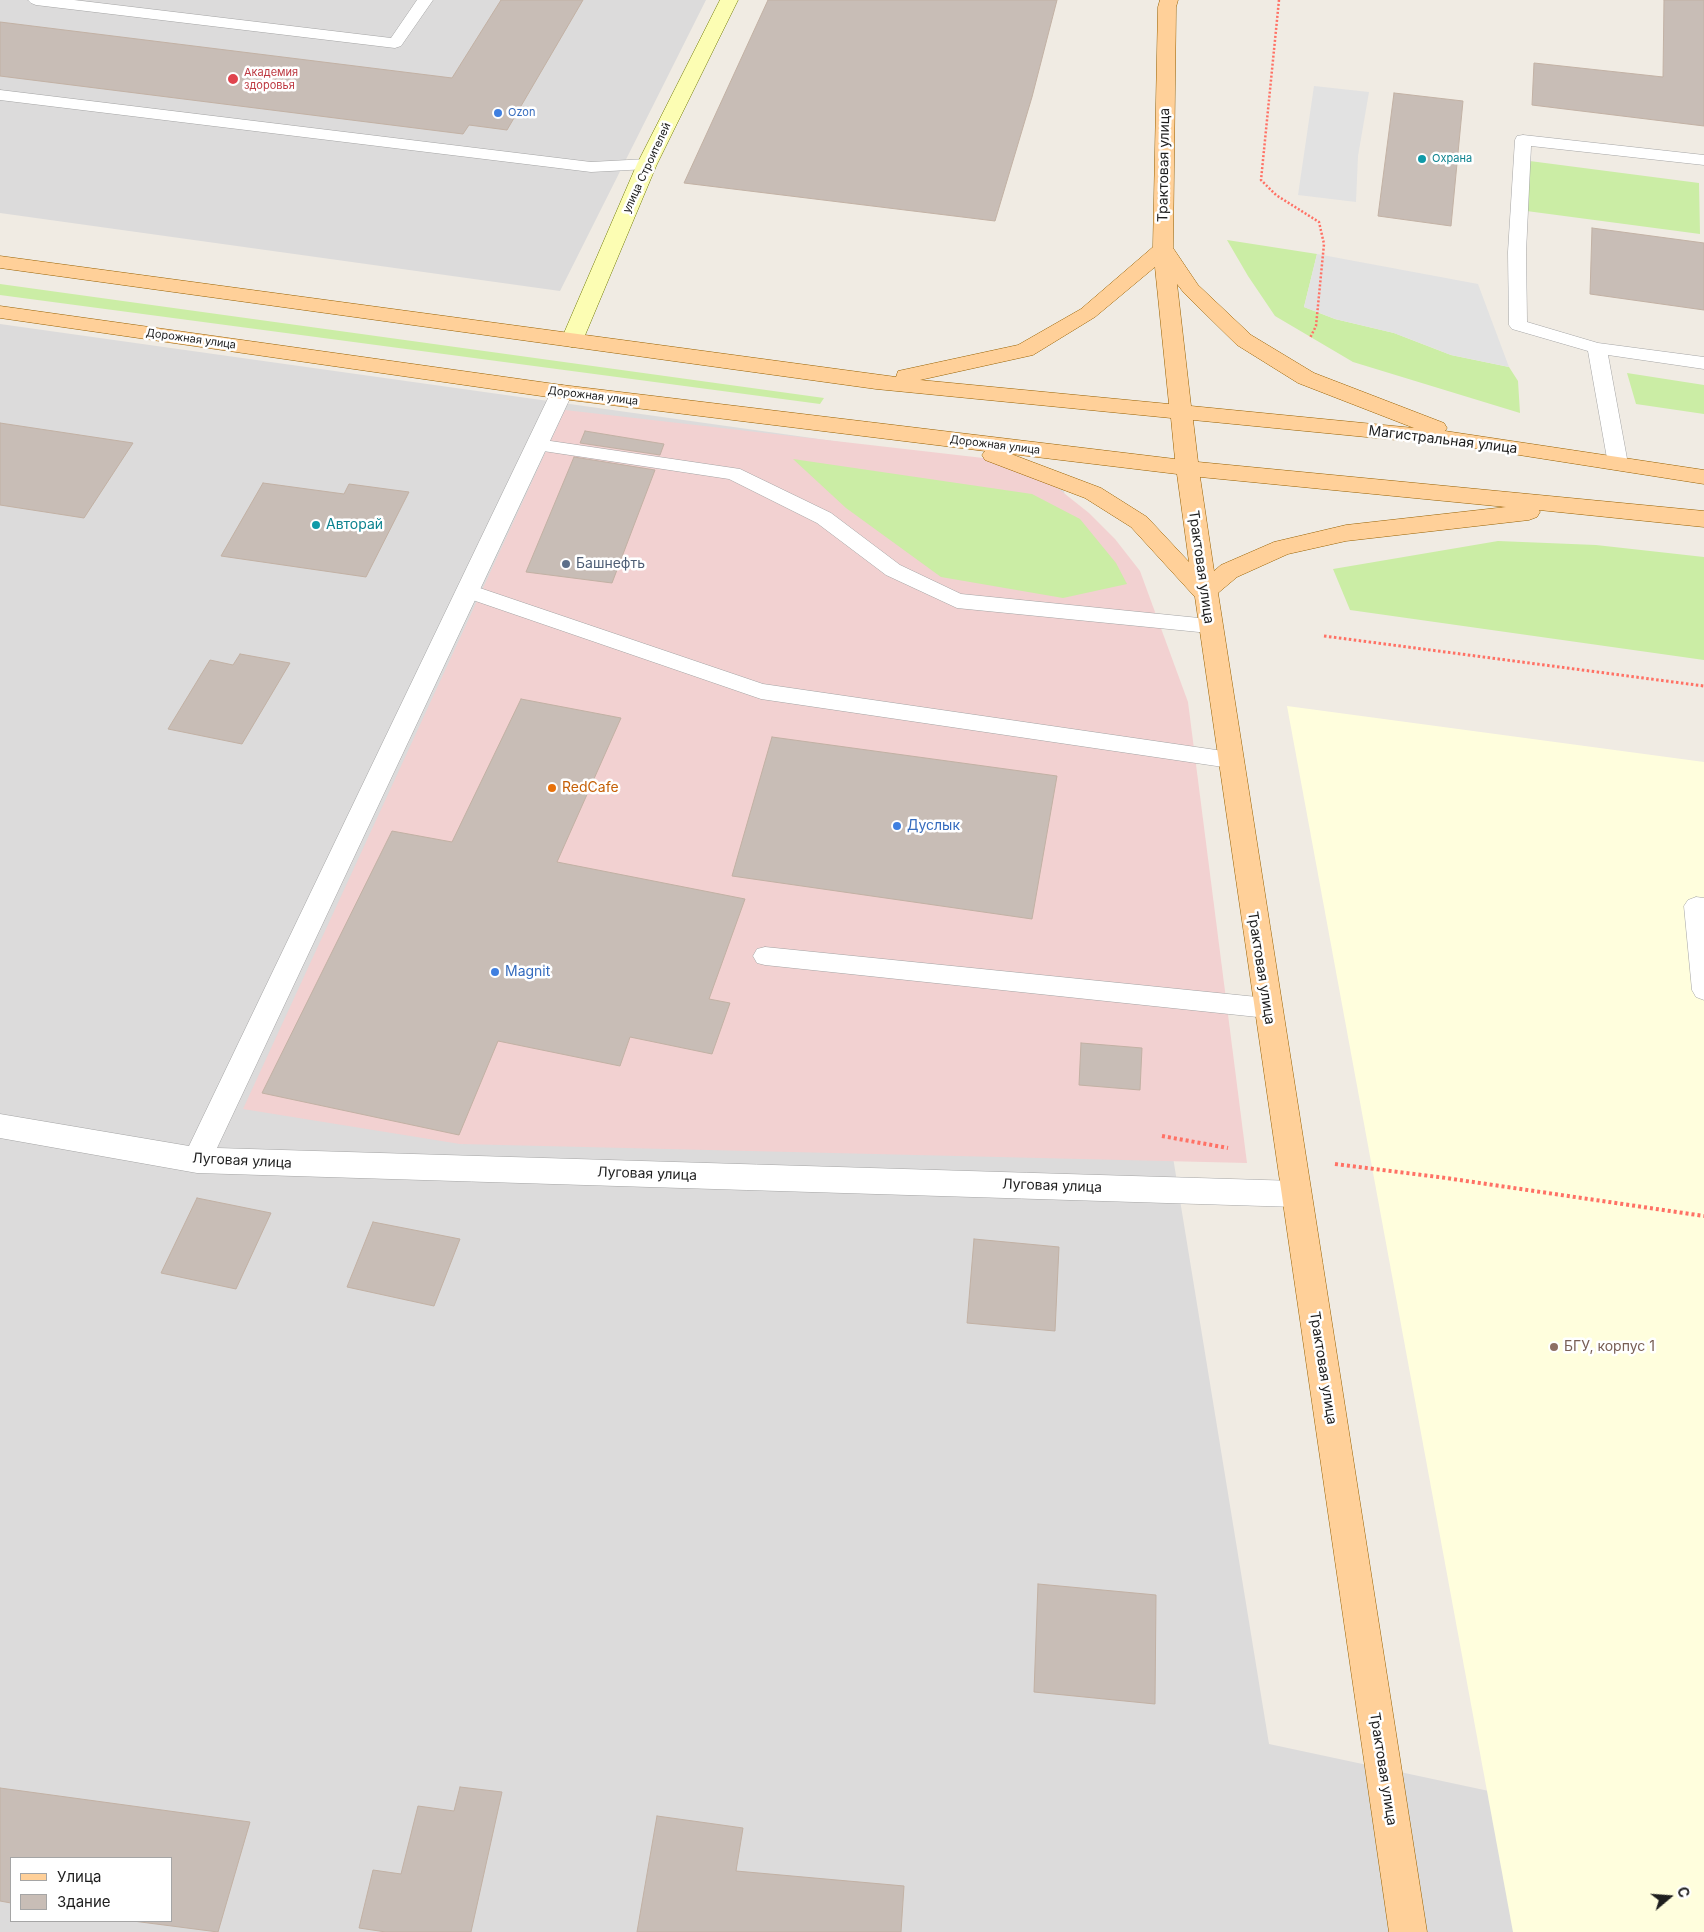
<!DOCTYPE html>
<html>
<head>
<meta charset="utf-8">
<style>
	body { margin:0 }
	#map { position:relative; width:1704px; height:1932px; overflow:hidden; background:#f0ebe3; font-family:Inter,sans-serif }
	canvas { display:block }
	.legend { position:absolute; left:10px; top:1857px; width:162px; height:65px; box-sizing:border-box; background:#fff; border:1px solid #a5a5a5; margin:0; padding:6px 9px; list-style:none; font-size:15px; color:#1e1e1e }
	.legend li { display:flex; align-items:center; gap:10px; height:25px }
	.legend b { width:25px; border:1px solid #a5a5a5 }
	.north { position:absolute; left:1644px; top:1872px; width:50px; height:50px; -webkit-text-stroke:4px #fff; paint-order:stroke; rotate:72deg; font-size:14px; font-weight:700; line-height:20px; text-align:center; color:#1e1e1e }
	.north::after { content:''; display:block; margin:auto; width:18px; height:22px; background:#1e1e1e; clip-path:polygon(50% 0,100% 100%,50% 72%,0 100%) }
</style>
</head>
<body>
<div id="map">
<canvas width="1704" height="1932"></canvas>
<ul class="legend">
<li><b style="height:6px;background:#ffd099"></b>Улица</li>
<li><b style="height:14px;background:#c8bdb6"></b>Здание</li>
</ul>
<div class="north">С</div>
</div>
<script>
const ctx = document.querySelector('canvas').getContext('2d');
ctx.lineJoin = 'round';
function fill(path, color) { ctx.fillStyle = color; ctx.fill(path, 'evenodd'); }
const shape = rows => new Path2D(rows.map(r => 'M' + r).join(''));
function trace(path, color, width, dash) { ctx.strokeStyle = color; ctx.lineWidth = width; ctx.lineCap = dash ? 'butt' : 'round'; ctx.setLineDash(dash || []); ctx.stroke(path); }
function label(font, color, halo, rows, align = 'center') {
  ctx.font = font + ' Inter,sans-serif'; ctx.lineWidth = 5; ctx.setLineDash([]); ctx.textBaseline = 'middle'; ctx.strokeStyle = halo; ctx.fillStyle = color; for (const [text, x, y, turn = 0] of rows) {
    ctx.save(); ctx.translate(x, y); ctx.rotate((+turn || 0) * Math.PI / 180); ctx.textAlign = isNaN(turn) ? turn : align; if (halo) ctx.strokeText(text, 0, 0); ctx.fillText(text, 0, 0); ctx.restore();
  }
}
fill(shape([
	[0,0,706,0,560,291,0,213],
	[0,324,1061,473,1269,1744,1704,1837,1704,1932,0,1932],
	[11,1858,171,1858,171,1921,11,1921]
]), '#dcdbdb');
fill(shape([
	[565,410,992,459,1055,486,1089,513,1115,539,1140,571,1188,702,1247,1163,460,1144,243,1109]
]), '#f2d1d1');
fill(shape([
	[1287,706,1704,762,1704,1932,1513,1932]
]), '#fffedd');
fill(shape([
	[1522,160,1699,183,1700,234,1519,210],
	[1227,240,1317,254,1304,307,1335,319,1394,333,1451,355,1509,367,1518,381,1520,413,1353,362,1275,316,1248,276],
	[0,284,824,398,820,404,0,295],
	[1627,373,1704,385,1704,414,1636,404],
	[793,459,1032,494,1080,519,1116,563,1127,584,1063,598,941,577,846,508],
	[1498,541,1596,545,1704,557,1704,660,1350,610,1333,569]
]), '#cbeda5');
fill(shape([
	[1314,86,1369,92,1358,156,1356,202,1298,195],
	[1317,254,1478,284,1509,367,1451,355,1394,333,1335,319,1304,307]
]), '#e2e2e2');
const building = shape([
	[501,0,583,0,507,130,469,125,463,134,0,76,0,22,452,78,501,0],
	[768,0,1057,0,1032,97,995,221,684,183,768,0],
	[1664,0,1704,0,1704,126,1532,105,1534,63,1663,77,1664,0],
	[1394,93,1463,101,1451,226,1378,216,1394,93],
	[1592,228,1704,243,1704,310,1590,294,1592,228],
	[0,423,133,443,84,518,0,505,0,423],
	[585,431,664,444,660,455,580,443,585,431],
	[574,457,655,470,612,583,526,572,574,457],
	[263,483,344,494,349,484,409,492,366,577,221,556,263,483],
	[240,654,290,663,242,744,168,729,210,660,233,665,240,654],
	[521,699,621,718,557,862,745,899,709,999,730,1003,712,1054,630,1037,620,1066,498,1041,459,1135,262,1093,392,831,452,842,521,699],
	[772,737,1057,776,1032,919,732,876,772,737],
	[1081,1043,1142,1048,1140,1090,1079,1085,1081,1043],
	[197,1198,271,1213,236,1289,161,1273,197,1198],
	[373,1222,460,1239,434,1306,347,1287,373,1222],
	[974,1239,1059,1247,1055,1331,967,1323,974,1239],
	[1038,1584,1156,1595,1155,1704,1034,1692,1038,1584],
	[460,1787,502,1792,471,1932,386,1932,359,1928,373,1870,401,1874,418,1806,454,1811,460,1787],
	[0,1788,250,1822,218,1932,133,1921,171,1921,171,1858,11,1858,11,1903,0,1901,0,1788],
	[657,1816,743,1828,736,1871,904,1886,901,1932,637,1932,657,1816]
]);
fill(building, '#c8bdb6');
trace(building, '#c2b1a4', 1);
const service = shape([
	[28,0,74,0,391,38,417,0,433,0,401,46,395,48,36,5,31,3,28,0],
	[0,90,591,162,647,159,653,160,655,164,653,168,647,169,591,172,0,100,0,90],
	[1523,135,1704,155,1704,165,1531,146,1526,252,1527,322,1598,343,1704,357,1704,369,1608,355,1628,464,1625,468,1618,470,1611,468,1608,464,1588,351,1512,329,1509,325,1508,252,1515,140,1517,136,1523,135],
	[537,439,740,469,831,513,900,565,961,594,1209,619,1216,621,1219,626,1216,631,1209,633,957,608,886,575,817,523,729,479,530,449,527,445,530,441,537,439],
	[468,584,763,684,1230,752,1238,754,1241,760,1238,766,1230,768,761,699,461,596,458,591,461,586,468,584],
	[1696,897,1704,898,1704,1000,1696,997,1692,990,1684,906,1688,900,1696,897],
	[765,947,1267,998,1276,1001,1279,1008,1276,1015,1267,1018,765,965,757,963,753,956,757,949,765,947]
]);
const minor = shape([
	[562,385,570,387,573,392,217,1148,1296,1181,1307,1185,1311,1194,1307,1203,1296,1207,197,1173,0,1138,0,1114,189,1146,551,392,554,387,562,385]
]);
const secondary = shape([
	[720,0,738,0,657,164,583,340,579,345,572,347,565,345,561,340,637,164,720,0]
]);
const primary = shape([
	[1160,0,1178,0,1176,7,1173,248,1198,285,1251,335,1314,373,1444,423,1447,428,1445,431,1704,470,1704,484,1468,447,1193,420,1198,462,1704,511,1704,527,1539,510,1540,512,1537,517,1529,520,1346,541,1288,554,1237,577,1218,593,1427,1932,1389,1932,1195,597,1131,527,1085,498,985,460,982,455,985,451,562,399,0,318,0,306,562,385,1175,459,1171,418,876,389,0,268,0,256,896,377,898,371,1018,345,1081,309,1153,247,1158,7,1160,0],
	[1155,267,1169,404,920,380,1033,355,1095,317,1155,267],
	[1177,284,1184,293,1237,345,1298,383,1414,428,1191,406,1177,284],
	[1011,454,1177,474,1189,562,1147,517,1101,488,1011,454],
	[1200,477,1506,507,1346,525,1274,542,1221,565,1214,571,1200,477]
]);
trace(service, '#a5a5a5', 1);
trace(minor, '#a5a5a5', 1);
trace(secondary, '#707a00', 1);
trace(primary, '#986100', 1);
trace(shape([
	[1279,0,1261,180,1276,195,1319,222,1324,244,1316,326,1310,338]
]), '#ff7165', 2.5, [2, 2]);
trace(shape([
	[1324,636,1704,686]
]), '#ff7165', 3, [2.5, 2.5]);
trace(shape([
	[1162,1136,1228,1148],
	[1335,1164,1446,1178,1704,1216]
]), '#ff7165', 4, [3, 3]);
fill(service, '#fff');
fill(minor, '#fff');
fill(secondary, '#fcfdb3');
fill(primary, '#ffd099');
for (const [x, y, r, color] of [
	[233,79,6,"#e0444e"],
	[498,113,5,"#3f7fe0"],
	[1422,159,5,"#0f9aa8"],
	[316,525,5,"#0f9aa8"],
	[566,564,5,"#5c6f8a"],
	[552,788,5,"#e8710a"],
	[897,826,5,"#3f7fe0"],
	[495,972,5,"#3f7fe0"],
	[1554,1347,5,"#8d6e63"]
]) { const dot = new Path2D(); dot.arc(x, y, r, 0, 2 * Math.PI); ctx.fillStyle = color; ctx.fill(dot); trace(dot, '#fff', 2); }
label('11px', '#be3a42', '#fff', [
	["Академия",244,73],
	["здоровья",244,86]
], 'left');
label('11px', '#366cbe', '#fff', [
	["Ozon",508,113]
], 'left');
label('11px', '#0d838f', '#fff', [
	["Охрана",1432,159]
], 'left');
label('11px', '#1e1e1e', '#fff', [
	["улица Строителей",647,168,-65],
	["Дорожная улица",191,339,8],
	["Дорожная улица",593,396,7],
	["Дорожная улица",995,445,7]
]);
label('14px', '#1e1e1e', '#fff', [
	["Трактовая улица",1164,165,-89],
	["Магистральная улица",1443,440,7],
	["Трактовая улица",1201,567,82],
	["Трактовая улица",1261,968,81],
	["Луговая улица",242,1161,3],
	["Луговая улица",647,1174,2],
	["Луговая улица",1052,1186,2],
	["Трактовая улица",1323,1368,81],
	["Трактовая улица",1383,1769,81]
]);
label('14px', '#0d838f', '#fff', [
	["Авторай",326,525]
], 'left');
label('14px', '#4e5e75', '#fff', [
	["Башнефть",576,564]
], 'left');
label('14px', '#c56008', '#fff', [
	["RedCafe",562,788]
], 'left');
label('14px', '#366cbe', '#fff', [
	["Дуслык",907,826],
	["Magnit",505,972]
], 'left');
label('14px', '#785e54', '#fff', [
	["БГУ, корпус 1",1564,1347]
], 'left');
</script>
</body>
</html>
